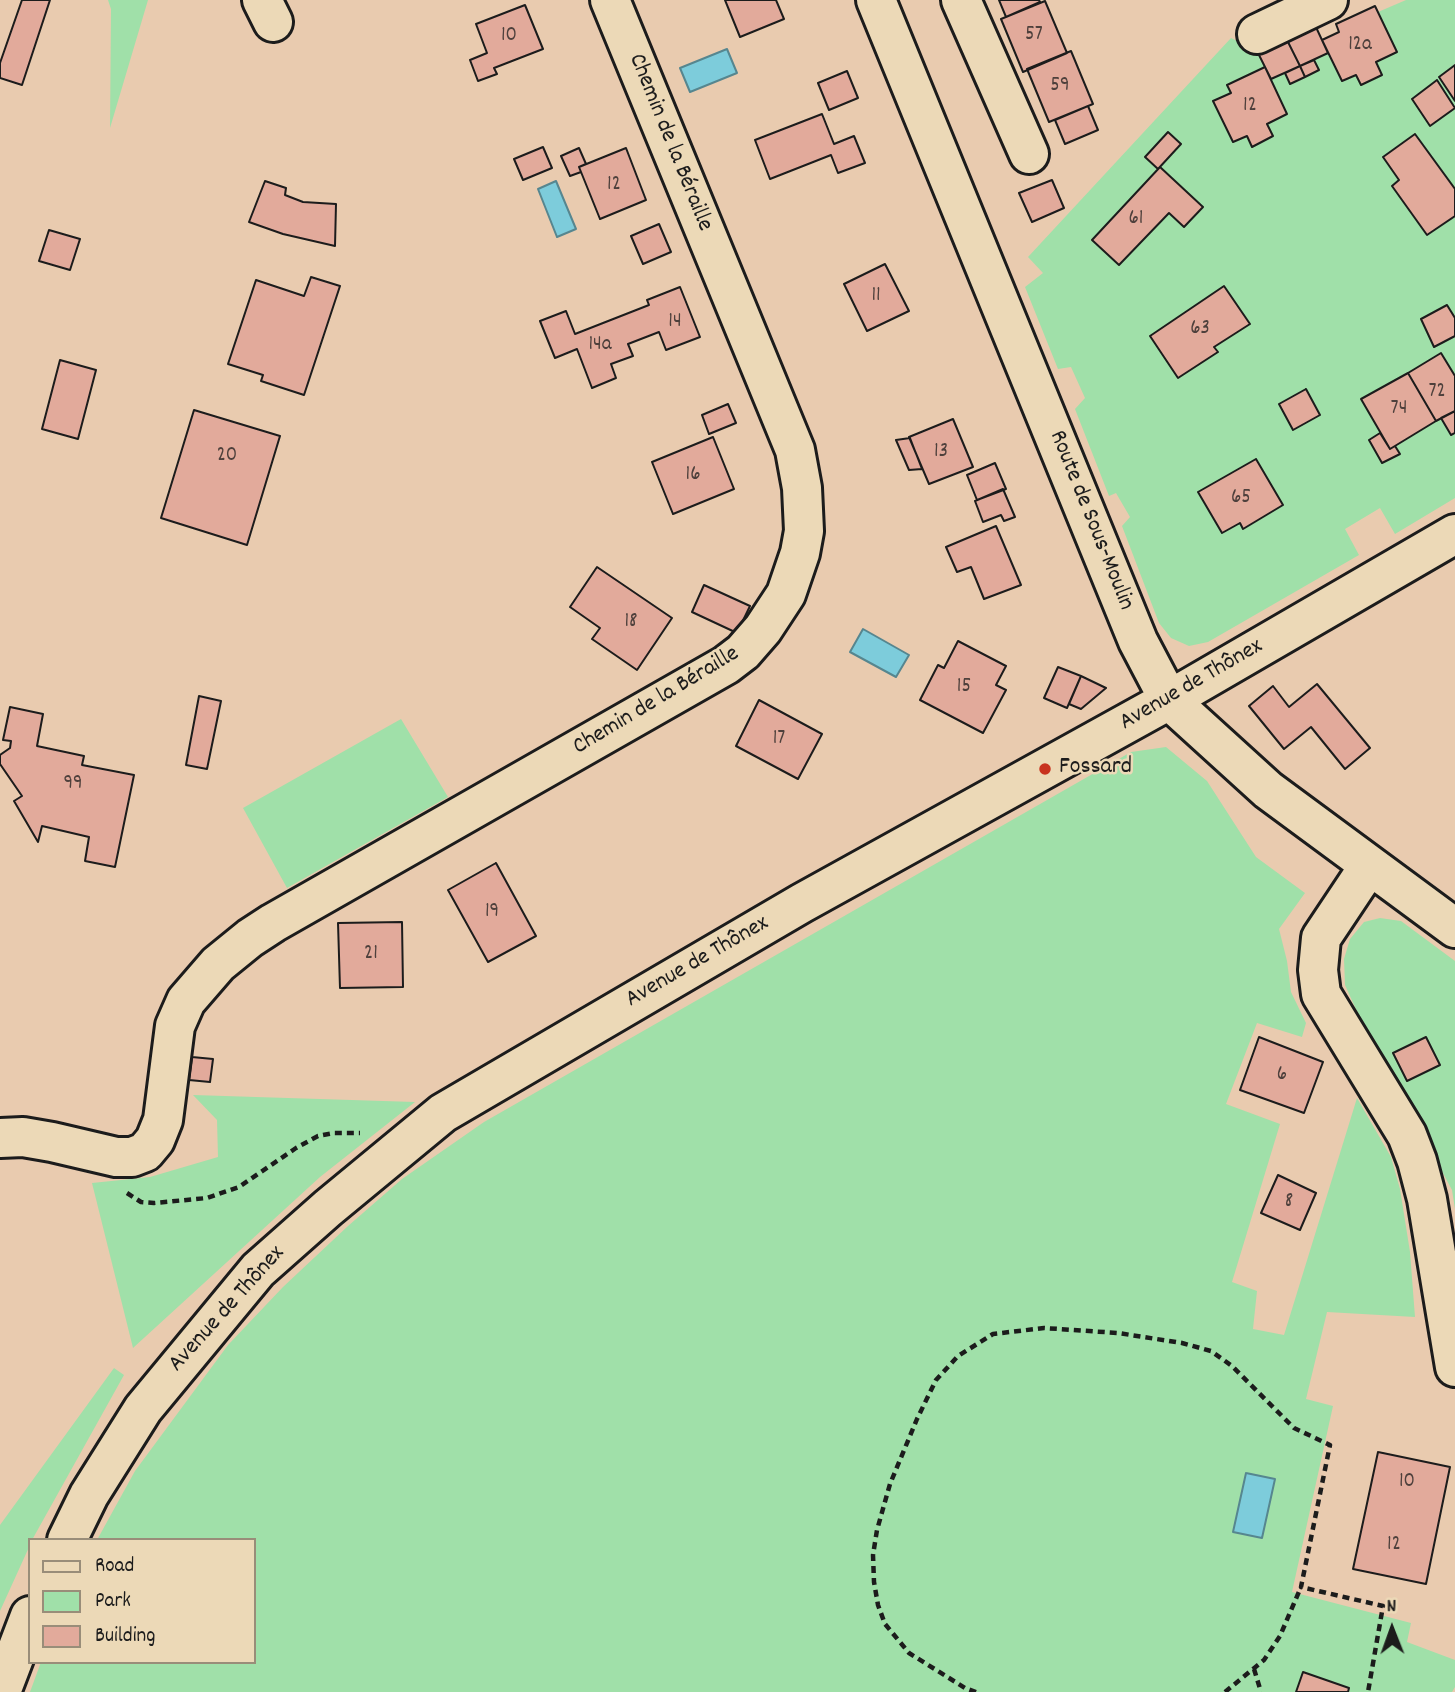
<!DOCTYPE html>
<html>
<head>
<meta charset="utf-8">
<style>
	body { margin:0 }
	#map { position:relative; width:1455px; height:1692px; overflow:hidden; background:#e9cbaf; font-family:Dekko,sans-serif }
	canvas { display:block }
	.legend { position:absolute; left:28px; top:1538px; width:228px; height:126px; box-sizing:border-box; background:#ecd9b7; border:2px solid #998d79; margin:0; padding:9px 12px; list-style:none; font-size:21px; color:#1c1c1c }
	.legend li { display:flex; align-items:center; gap:14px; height:35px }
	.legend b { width:35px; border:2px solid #998d79 }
	.north { position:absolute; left:1357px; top:1594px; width:70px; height:70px; -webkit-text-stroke:5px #ecd9b7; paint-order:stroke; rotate:359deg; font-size:19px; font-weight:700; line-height:28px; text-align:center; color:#1c1c1c }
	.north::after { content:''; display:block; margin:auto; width:24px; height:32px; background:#1c1c1c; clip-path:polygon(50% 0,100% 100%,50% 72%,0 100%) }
</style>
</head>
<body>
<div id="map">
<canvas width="1455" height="1692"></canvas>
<ul class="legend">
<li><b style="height:9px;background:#ecd9b7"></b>Road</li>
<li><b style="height:19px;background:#a0e0a9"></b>Park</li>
<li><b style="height:19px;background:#e2aa9b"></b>Building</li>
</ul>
<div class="north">N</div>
</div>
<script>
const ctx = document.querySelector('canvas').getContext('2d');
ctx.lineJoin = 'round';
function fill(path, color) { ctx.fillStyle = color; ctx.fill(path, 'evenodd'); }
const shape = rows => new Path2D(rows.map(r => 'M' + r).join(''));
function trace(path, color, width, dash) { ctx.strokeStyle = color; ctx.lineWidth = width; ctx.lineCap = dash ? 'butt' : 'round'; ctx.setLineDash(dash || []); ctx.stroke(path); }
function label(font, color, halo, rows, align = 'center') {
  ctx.font = font + ' Dekko,sans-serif'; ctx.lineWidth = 5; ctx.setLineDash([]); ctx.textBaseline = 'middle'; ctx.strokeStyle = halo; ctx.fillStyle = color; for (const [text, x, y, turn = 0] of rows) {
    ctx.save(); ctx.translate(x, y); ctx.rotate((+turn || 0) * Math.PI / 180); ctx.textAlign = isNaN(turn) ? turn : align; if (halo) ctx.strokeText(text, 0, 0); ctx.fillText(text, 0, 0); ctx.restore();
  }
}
fill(shape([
	[108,0,148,0,110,128,111,9],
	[1406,0,1455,0,1455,64,1439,77,1455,101,1455,498,1395,534,1380,508,1345,529,1359,555,1208,642,1189,646,1171,638,1159,623,1122,526,1130,517,1116,493,1109,496,1075,409,1085,398,1071,367,1058,369,1025,287,1043,273,1028,257,1231,38,1258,51,1286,38,1306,77,1319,70,1314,60,1328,53,1322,40,1339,32,1336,24,1375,6,1378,12],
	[401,719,448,797,287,888,243,808],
	[1166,747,1207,781,1256,857,1305,893,1279,929,1287,961,1291,992,1306,1023,1302,1037,1257,1023,1226,1104,1280,1124,1232,1282,1257,1291,1253,1329,1284,1335,1357,1098,1391,1157,1400,1189,1410,1252,1415,1317,1327,1312,1306,1399,1333,1406,1292,1592,1411,1623,1407,1642,1455,1660,1455,1687,1452,1692,30,1692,41,1662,254,1662,254,1540,97,1540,135,1471,228,1345,283,1287,348,1226,402,1179,484,1122,1131,752],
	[1380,918,1401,921,1455,961,1455,1209,1452,1190,1359,1016,1345,985,1344,959,1350,939,1364,922],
	[193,1095,415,1102,320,1177,133,1348,92,1183,150,1177,218,1157,217,1120],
	[114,1368,124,1375,32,1540,30,1540,30,1545,0,1611,0,1525]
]), '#a0e0a9');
const water = shape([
	[727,49,737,73,690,92,680,68,727,49],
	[556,181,576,229,557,237,538,189,556,181],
	[863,629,909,655,896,677,850,652,863,629],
	[1246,1473,1275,1479,1262,1538,1233,1532,1246,1473]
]);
fill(water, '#7dccdb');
trace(water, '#56868f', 2);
const building = shape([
	[22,0,50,0,22,85,0,78,0,63,22,0],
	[725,0,776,0,784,19,740,37,725,0],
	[999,0,1039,0,1040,2,1006,17,999,0],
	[1045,1,1067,53,1023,72,1001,19,1045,1],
	[525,5,543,49,494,68,497,74,478,81,470,60,487,53,476,24,525,5],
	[1375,6,1397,52,1376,62,1382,75,1361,85,1356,75,1342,81,1322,40,1339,32,1336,24,1375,6],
	[1315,25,1328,53,1300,66,1286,38,1315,25],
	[1286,38,1300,66,1271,79,1257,51,1286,38],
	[1071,51,1093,104,1049,122,1027,69,1071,51],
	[1314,60,1319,70,1305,77,1300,66,1314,60],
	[1455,65,1455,101,1439,77,1455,65],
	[1300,66,1305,77,1290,84,1285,73,1300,66],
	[1265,67,1287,114,1267,124,1273,136,1252,147,1247,136,1233,142,1213,101,1231,93,1227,85,1265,67],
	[847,71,858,98,829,110,818,83,847,71],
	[1437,80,1455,108,1430,126,1412,99,1437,80],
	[1088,106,1098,130,1065,144,1055,120,1088,106],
	[822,114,834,144,854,136,865,163,838,173,831,155,770,179,755,140,822,114],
	[1168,132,1181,144,1158,169,1145,157,1168,132],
	[1415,134,1455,189,1455,216,1427,235,1392,186,1399,180,1383,157,1415,134],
	[543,147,552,168,523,180,514,159,543,147],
	[579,148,586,164,579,167,581,172,570,176,561,156,579,148],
	[626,148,646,200,600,219,579,167,626,148],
	[1160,167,1203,207,1184,227,1169,213,1119,265,1092,240,1160,167],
	[1052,180,1064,208,1032,222,1019,193,1052,180],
	[265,181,286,188,285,195,303,202,336,204,335,246,283,234,249,222,265,181],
	[659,224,671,252,643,264,631,236,659,224],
	[49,230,80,239,70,270,39,261,49,230],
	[885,264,909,311,867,331,844,284,885,264],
	[311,277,340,286,304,395,261,381,263,375,228,364,256,280,304,296,311,277],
	[1224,286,1250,324,1214,347,1218,352,1178,378,1150,336,1224,286],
	[680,287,700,337,666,350,659,332,628,344,633,356,611,364,616,378,592,388,577,349,555,358,540,321,566,311,575,334,649,305,647,300,680,287],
	[1447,305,1455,318,1455,336,1434,347,1421,319,1447,305],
	[1441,353,1455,376,1455,411,1436,421,1408,373,1441,353],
	[60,360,96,370,78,439,42,429,60,360],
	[1408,373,1436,421,1390,449,1361,399,1408,373],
	[1306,389,1320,415,1293,430,1279,404,1306,389],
	[728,404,736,423,709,434,702,415,728,404],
	[194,410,280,436,247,545,161,518,194,410],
	[1455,411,1455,433,1451,435,1441,418,1455,411],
	[953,419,973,467,929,484,909,437,953,419],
	[1380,433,1390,449,1395,446,1400,454,1382,463,1369,440,1380,433],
	[713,437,734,489,673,514,652,462,713,437],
	[910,438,922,469,909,470,896,440,910,438],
	[1256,459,1283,505,1243,529,1240,523,1222,533,1198,492,1256,459],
	[995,463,1006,489,977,500,967,475,995,463],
	[1003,489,1015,517,1004,521,1001,515,983,522,975,501,1003,489],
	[996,526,1021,585,984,599,971,567,957,572,946,547,996,526],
	[597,567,672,618,637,670,592,639,600,628,570,607,597,567],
	[704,585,750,606,737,633,692,612,704,585],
	[958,641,1006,666,996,685,1006,690,983,733,920,700,938,665,944,668,958,641],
	[1058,667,1081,676,1067,708,1044,698,1058,667],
	[1081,676,1106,688,1081,709,1069,704,1081,676],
	[1317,684,1370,748,1345,769,1311,727,1284,749,1249,706,1273,686,1289,707,1317,684],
	[199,696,221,701,207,769,186,765,199,696],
	[759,700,822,734,798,779,736,746,759,700],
	[10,707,43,714,37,746,84,756,82,765,134,775,115,867,85,861,89,837,42,826,38,842,14,801,22,796,0,764,0,755,10,748,11,741,3,740,10,707],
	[496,863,536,936,488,962,448,890,496,863],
	[402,922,403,987,340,988,338,923,402,922],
	[1259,1037,1323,1062,1304,1113,1240,1090,1259,1037],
	[1426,1037,1440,1065,1407,1081,1393,1053,1426,1037],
	[192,1057,213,1059,210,1082,189,1080,192,1057],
	[1278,1175,1316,1193,1300,1230,1261,1213,1278,1175],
	[1378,1452,1450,1467,1426,1584,1353,1569,1378,1452],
	[1303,1672,1349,1688,1348,1692,1296,1692,1303,1672]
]);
fill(building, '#e2aa9b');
trace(building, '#1c1c1c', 2);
const minor = shape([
	[262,0,273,22],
	[961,0,1029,154],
	[1257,34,1328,0],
	[1169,700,1268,790,1455,928],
	[1369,866,1321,938,1318,970,1321,994,1407,1135,1417,1161,1427,1199,1455,1367],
	[0,1138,23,1137,52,1142,116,1157,132,1157,145,1152,155,1140,163,1120,175,1026,186,1001,218,964,250,938,273,923,726,665,743,652,763,629,786,594,800,553,804,531,802,488,795,450,610,0]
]);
const major = shape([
	[876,0,1138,641,1169,700],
	[67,1540,89,1495,143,1409,258,1270,328,1208,443,1113,802,903,1169,700,1455,534],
	[1,1692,30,1616]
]);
trace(minor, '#1c1c1c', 44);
trace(major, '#1c1c1c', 44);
trace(shape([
	[127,1193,141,1202,154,1203,207,1198,239,1187,296,1148,318,1136,334,1133,360,1133],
	[1254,1669,1261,1692],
	[976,1692,965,1688,909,1653,885,1624,878,1605,874,1582,873,1555,877,1530,890,1484,917,1419,936,1380,958,1356,993,1334,1044,1328,1118,1333,1182,1343,1211,1351,1232,1366,1294,1428,1330,1445,1301,1587,1383,1606,1368,1692],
	[1225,1692,1264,1660,1280,1636,1301,1587]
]), '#1c1c1c', 4.5, [7, 5]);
trace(minor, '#ecd9b7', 38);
trace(major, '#ecd9b7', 38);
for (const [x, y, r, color] of [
	[1045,769,7,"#c8321e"]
]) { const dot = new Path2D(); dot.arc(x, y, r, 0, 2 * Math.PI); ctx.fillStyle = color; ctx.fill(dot); trace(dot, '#ecd9b7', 2.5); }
label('21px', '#4e403c', null, [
	["57",1034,36],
	["10",509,37],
	["12a",1360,46],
	["59",1060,87],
	["12",1250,107],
	["12",614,186],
	["61",1136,220],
	["11",876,297],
	["14",675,323],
	["63",1200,330],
	["14a",600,346],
	["72",1437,393],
	["74",1399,410],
	["13",941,453],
	["20",227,457],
	["16",693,476],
	["65",1241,499],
	["18",631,623],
	["15",964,688],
	["17",779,740],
	["99",73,785],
	["19",492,913],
	["21",371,955],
	["6",1282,1076],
	["8",1289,1203],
	["10",1407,1483],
	["12",1394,1546]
]);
label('24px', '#1c1c1c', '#ecd9b7', [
	["Chemin de la Béraille",669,143,68],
	["Route de Sous-Moulin",1090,521,68],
	["Avenue de Thônex",1192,686,-30],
	["Chemin de la Béraille",657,702,-31],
	["Avenue de Thônex",698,963,-30],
	["Avenue de Thônex",228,1310,-48]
]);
label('24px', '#1c1c1c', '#ecd9b7', [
	["Fossard",1059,769]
], 'left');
</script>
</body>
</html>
